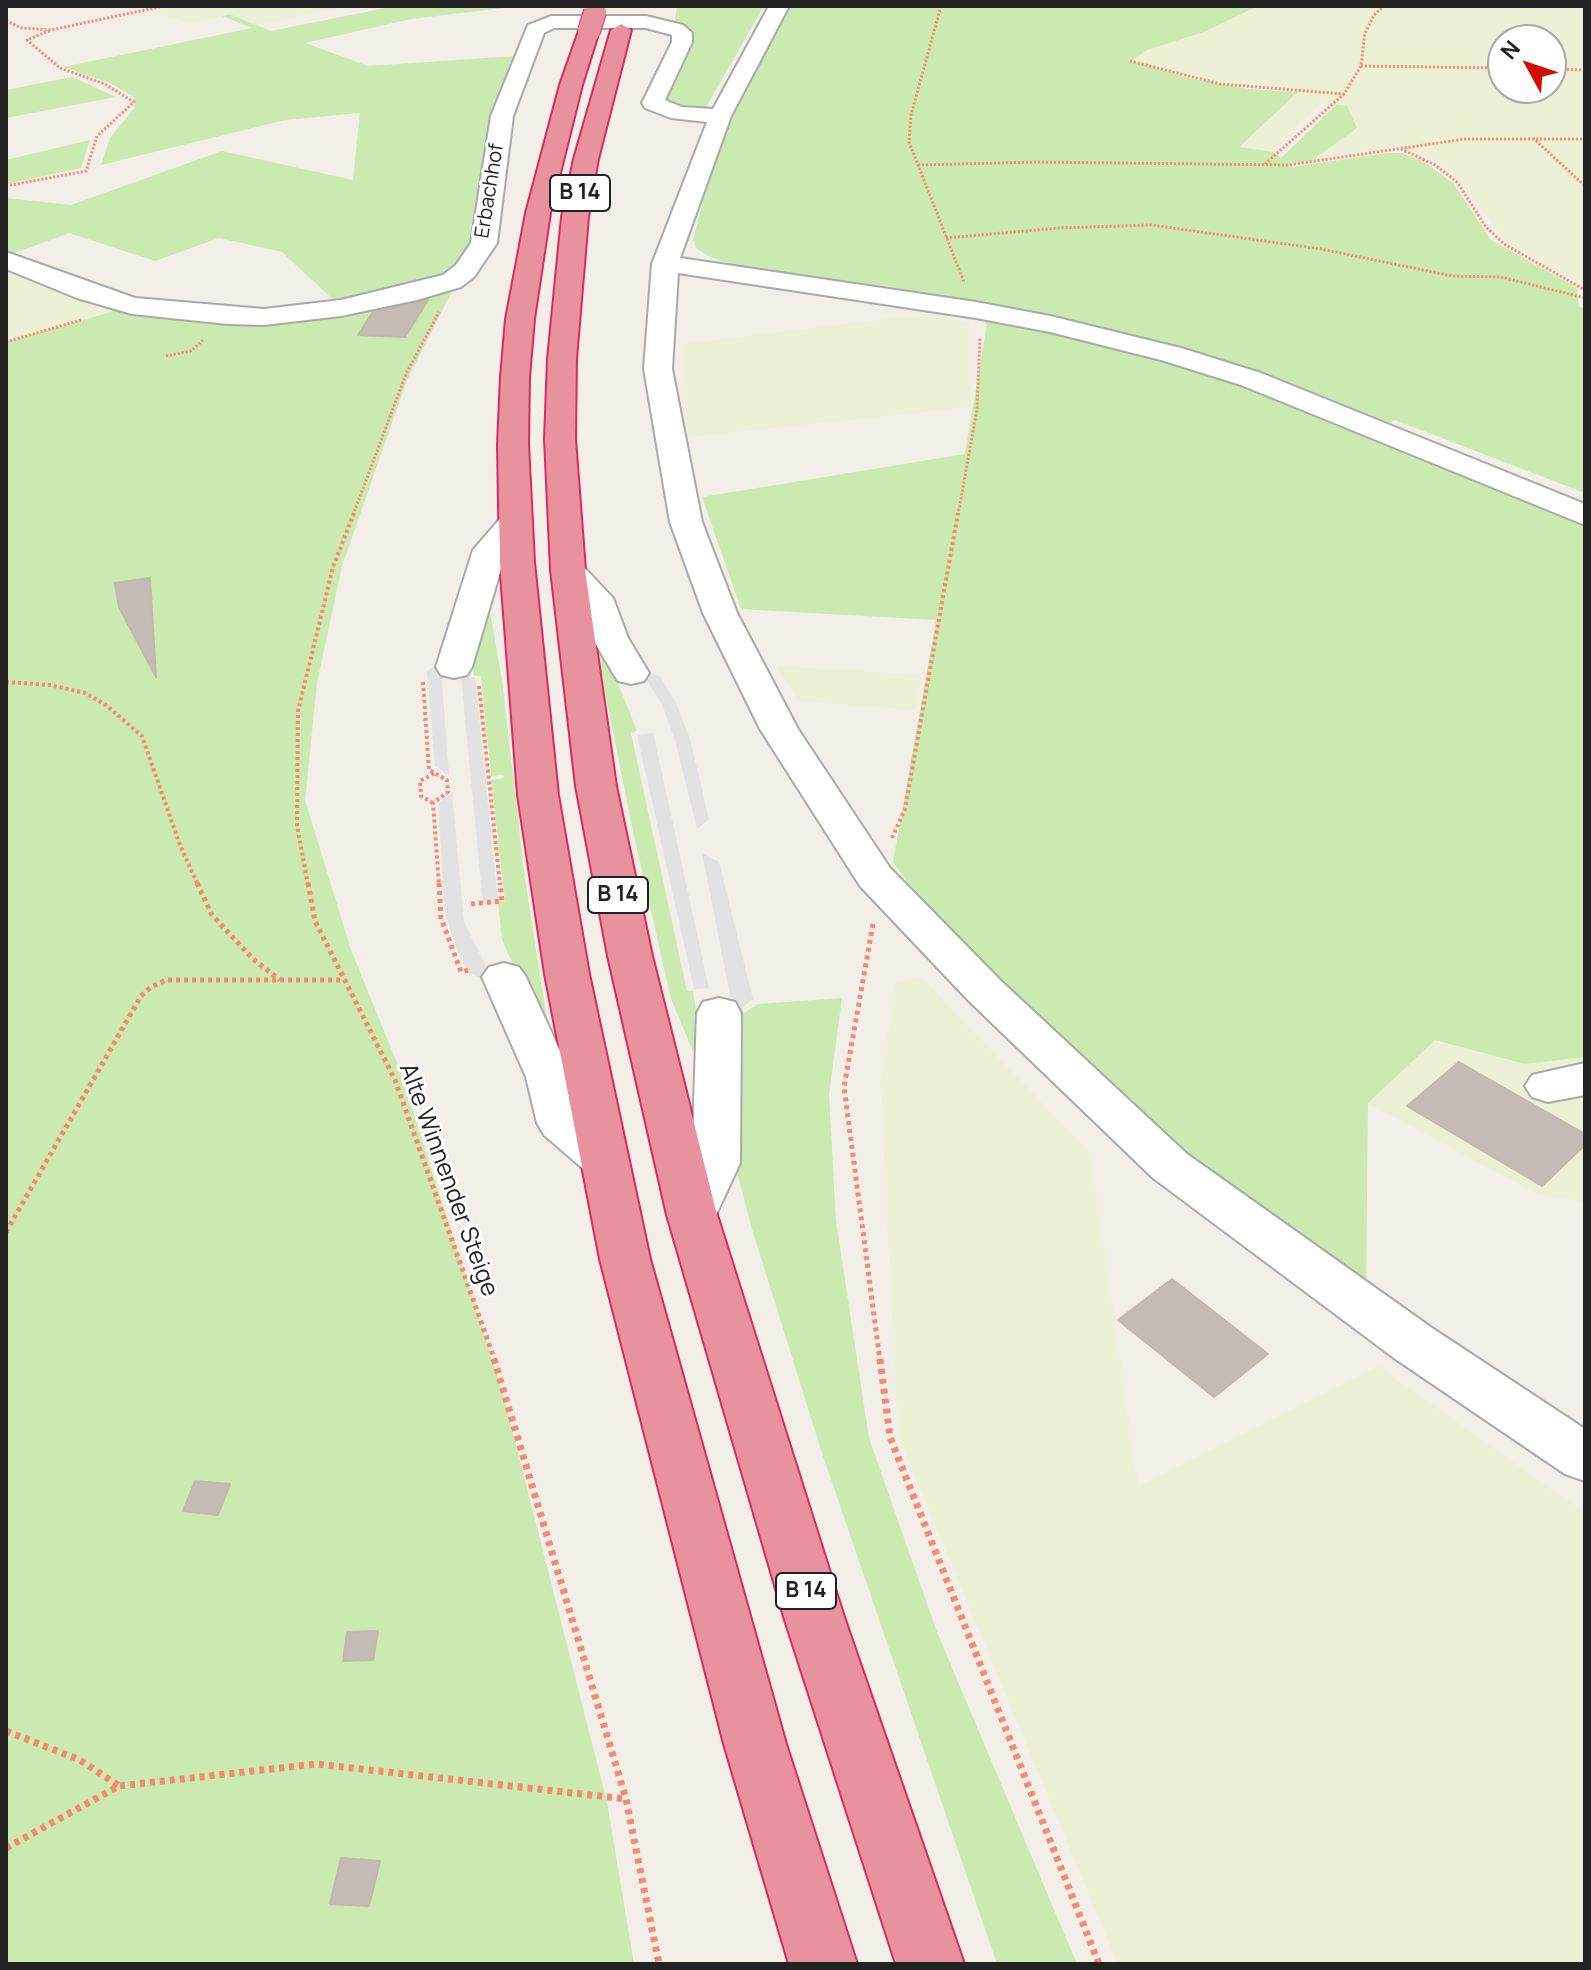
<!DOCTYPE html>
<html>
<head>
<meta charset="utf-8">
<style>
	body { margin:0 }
	#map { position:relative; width:1591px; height:1970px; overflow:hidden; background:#f2efe9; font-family:Manrope,sans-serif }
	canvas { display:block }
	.frame { position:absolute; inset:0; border:8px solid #222; pointer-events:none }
	.north { position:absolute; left:1487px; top:24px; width:80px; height:80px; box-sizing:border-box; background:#fff; border:2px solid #a7a7a7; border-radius:50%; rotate:310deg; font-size:22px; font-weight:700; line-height:32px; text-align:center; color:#222 }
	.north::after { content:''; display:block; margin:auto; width:28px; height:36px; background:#d10e02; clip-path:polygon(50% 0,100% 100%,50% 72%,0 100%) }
</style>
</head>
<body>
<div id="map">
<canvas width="1591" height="1970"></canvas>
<div class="frame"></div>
<div class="north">N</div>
</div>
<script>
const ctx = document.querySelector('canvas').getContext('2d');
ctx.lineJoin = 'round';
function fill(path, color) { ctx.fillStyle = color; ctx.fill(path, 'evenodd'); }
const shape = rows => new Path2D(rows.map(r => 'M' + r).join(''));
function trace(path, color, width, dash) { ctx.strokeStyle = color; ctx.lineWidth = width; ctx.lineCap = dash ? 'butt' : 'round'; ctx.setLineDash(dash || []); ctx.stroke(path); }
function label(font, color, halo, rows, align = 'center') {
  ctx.font = font + ' Manrope,sans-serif'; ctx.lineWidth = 6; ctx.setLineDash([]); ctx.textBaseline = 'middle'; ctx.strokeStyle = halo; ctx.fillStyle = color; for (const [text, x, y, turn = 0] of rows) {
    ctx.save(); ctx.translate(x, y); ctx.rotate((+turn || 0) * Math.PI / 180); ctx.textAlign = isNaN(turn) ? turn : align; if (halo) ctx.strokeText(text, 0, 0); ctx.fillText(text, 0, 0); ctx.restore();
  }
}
fill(shape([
	[175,6,347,6,257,25,229,14,190,23,150,11],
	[1258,6,1585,6,1585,287,1507,243,1458,180,1437,163,1399,146,1311,161,1356,128,1347,106,1320,103,1273,152,1239,147,1300,89,1220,84,1130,61,1147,50,1204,32],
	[1503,40,1551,40,1551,88,1503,88],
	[6,260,132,306,6,341],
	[902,317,949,317,969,324,971,407,688,437,682,344],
	[777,666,922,675,916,710,798,701],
	[921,977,1091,1154,1138,1486,1378,1366,1585,1513,1585,1964,1118,1964,898,1436,880,1079,896,983],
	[1435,1040,1525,1064,1585,1057,1585,1202,1535,1193,1368,1103]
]), '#ecf0d5');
fill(shape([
	[396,6,512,7,411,19,305,43,368,66,516,56,477,242,407,380,342,566,317,683,305,800,351,950,400,1070,503,1394,607,1802,634,1964,6,1964,6,342,132,306,186,313,341,307,282,252,219,238,155,261,69,233,10,255,6,253,6,198,71,205,222,151,353,180,360,113,285,120,101,165,110,138,135,107,134,97,110,83,63,67,252,28,222,16,229,14,271,31],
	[677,6,764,6,706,107,691,111,669,105,665,99],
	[788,6,1258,6,1204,32,1147,50,1131,61,1193,79,1250,89,1298,92,1239,147,1273,152,1281,158,1336,105,1347,106,1357,128,1311,161,1290,163,1292,167,1387,153,1402,153,1423,161,1453,183,1491,240,1577,288,1579,307,1585,308,1585,493,1395,420,1365,435,1585,522,1585,1057,1525,1064,1435,1040,1368,1103,1366,1290,1165,1149,933,917,893,862,936,620,741,609,702,497,965,454,987,324,956,300,739,266,710,257,697,249,693,240,706,189,733,116],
	[72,77,116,97,6,118,6,90],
	[90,140,81,168,6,184,6,160],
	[487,611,491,617,502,680,525,879,546,1013,545,1021,535,1016,502,939,498,902,505,901,491,780,504,778,503,775,491,776,481,676,474,676,473,655],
	[598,656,608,658,637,731,631,733,687,991,693,991,702,1053,696,1058,671,999,631,822],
	[842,998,829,1094,836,1221,869,1438,937,1632,1077,1964,997,1964,822,1453,752,1229,736,1168,736,1018,758,1004]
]), '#caeab0');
fill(shape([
	[447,657,442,682,449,775,435,766,427,671],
	[640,670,660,676,676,703,690,739,709,819,697,829,675,741,662,704],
	[461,677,475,677,498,902,483,904],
	[653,733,709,988,694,989,637,735],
	[452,792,464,922,494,983,468,973,456,947,445,912,438,804],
	[702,853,719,862,753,999,734,1015]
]), '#e2e2e2');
const building = shape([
	[428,300,405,337,358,335,373,312,428,300],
	[150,578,156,677,119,607,115,583,150,578],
	[1459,1062,1585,1134,1585,1145,1542,1186,1407,1106,1459,1062],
	[1172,1279,1268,1354,1214,1397,1118,1320,1172,1279],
	[195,1481,230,1484,218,1515,183,1511,195,1481],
	[378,1631,373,1660,343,1661,347,1632,378,1631],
	[341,1858,380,1861,369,1906,330,1904,341,1858]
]);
fill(building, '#c3bcb5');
trace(building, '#c4b7ab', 2);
const minor = shape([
	[769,6,789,6,731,116,680,258,976,302,1050,316,1181,348,1261,373,1585,504,1585,525,1241,385,1161,360,1050,332,976,318,678,273,672,369,702,522,737,613,798,729,890,868,1001,981,1187,1154,1432,1328,1585,1429,1585,1481,1565,1474,1394,1358,1153,1178,969,1001,860,886,760,729,703,613,670,522,644,369,652,264,707,122,671,118,645,108,642,103,672,42,672,35,646,28,554,28,544,33,513,116,497,243,474,277,461,287,417,300,341,316,264,325,228,324,132,314,77,298,6,269,6,252,135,298,264,309,341,300,443,275,456,265,471,243,491,116,528,25,551,16,646,16,683,25,692,33,692,42,665,100,682,107,713,109,769,6],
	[515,511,526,514,531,521,506,552,472,667,467,675,454,678,441,675,436,667,473,550,504,514,515,511],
	[568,560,580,563,613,598,628,638,649,673,644,681,631,684,618,681,613,673,592,638,580,601,551,570,556,563,568,560],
	[504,963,519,967,526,977,572,1077,583,1115,622,1149,629,1161,622,1173,605,1178,588,1173,544,1135,537,1123,526,1077,482,977,489,967,504,963],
	[719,998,735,1002,741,1013,740,1163,710,1228,692,1233,674,1228,667,1215,692,1163,697,1013,703,1002,719,998],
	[1585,1063,1585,1095,1548,1102,1532,1097,1525,1086,1532,1075,1585,1063]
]);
const highway = shape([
	[621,24,631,30,598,159,588,217,576,359,575,439,585,570,616,786,652,956,717,1215,845,1620,964,1964,896,1964,785,1620,667,1215,608,956,576,786,551,570,545,439,548,359,562,217,574,159,611,30,621,24],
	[589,25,599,31,582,85,550,213,534,319,529,377,528,444,534,562,558,795,589,974,650,1259,786,1744,857,1964,789,1964,724,1744,600,1259,545,974,518,795,500,562,498,444,501,377,506,319,526,213,560,85,579,31,589,25]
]);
trace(minor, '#a9a9a9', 4);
trace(highway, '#da2b5e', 4);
trace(shape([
	[941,6,911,115,909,142,964,282],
	[6,21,22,28,51,30,164,6],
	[1130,61,1220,84,1344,94],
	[1361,66,1503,68],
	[1551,69,1585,70],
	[1533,138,1585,186],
	[1401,149,1435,165,1457,182,1486,227,1504,244,1585,290],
	[1265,164,1344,94,1361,66,1365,33,1374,15,1384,6],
	[918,165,1037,162,1288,165,1465,139,1585,139],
	[6,186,86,171,97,136,134,102,105,84,60,68,27,40,51,30],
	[946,238,1059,228,1151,225,1321,249,1452,276,1501,277,1585,298],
	[6,342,81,320],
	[166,356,191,351,203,340],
	[353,515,406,374,439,312],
	[958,515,977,409,980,337]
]), '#f98873', 3, [2, 2]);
trace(shape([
	[6,682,50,685,85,693,106,705,142,736,180,845,198,885],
	[423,682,429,770,447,780,448,792,433,803,439,885],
	[479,686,500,885],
	[433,803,421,796,420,781,435,773],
	[892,838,905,809,958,513],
	[308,885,297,826,298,711,333,567,354,513]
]), '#f98873', 4, [3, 3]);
trace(shape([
	[197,883,212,915,253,959,280,980],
	[308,883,315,921,395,1080,495,1361],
	[439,883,441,918,461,972,469,970],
	[471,904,502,901,500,883],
	[873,924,844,1087,880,1361],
	[6,1232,141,996,151,987,166,980,342,980]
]), '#f98873', 5, [4, 4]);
trace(shape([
	[494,1359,626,1799,659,1964],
	[880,1359,890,1437,1099,1964],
	[6,1731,80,1760,119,1786],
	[6,1848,119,1786,316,1764,626,1799]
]), '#f98873', 7, [5, 5]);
fill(minor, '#fff');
fill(highway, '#e7929e');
const highwayBridge = shape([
	[589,31,595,12]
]);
trace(highwayBridge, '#da2b5e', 24, []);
trace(highwayBridge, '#e7929e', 22);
label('20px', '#222', '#fff', [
	["Erbachhof",490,191,-81]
]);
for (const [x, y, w] of [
	[580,193,60],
	[618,895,60],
	[806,1591,60]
]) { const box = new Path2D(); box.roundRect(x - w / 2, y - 18, w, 36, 6); ctx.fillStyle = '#fff'; ctx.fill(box); trace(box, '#222', 2); }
label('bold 22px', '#222', null, [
	["B 14",580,193],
	["B 14",618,895],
	["B 14",806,1591]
]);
label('24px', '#222', '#fff', [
	["Alte Winnender Steige",448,1180,70]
]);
</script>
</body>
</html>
